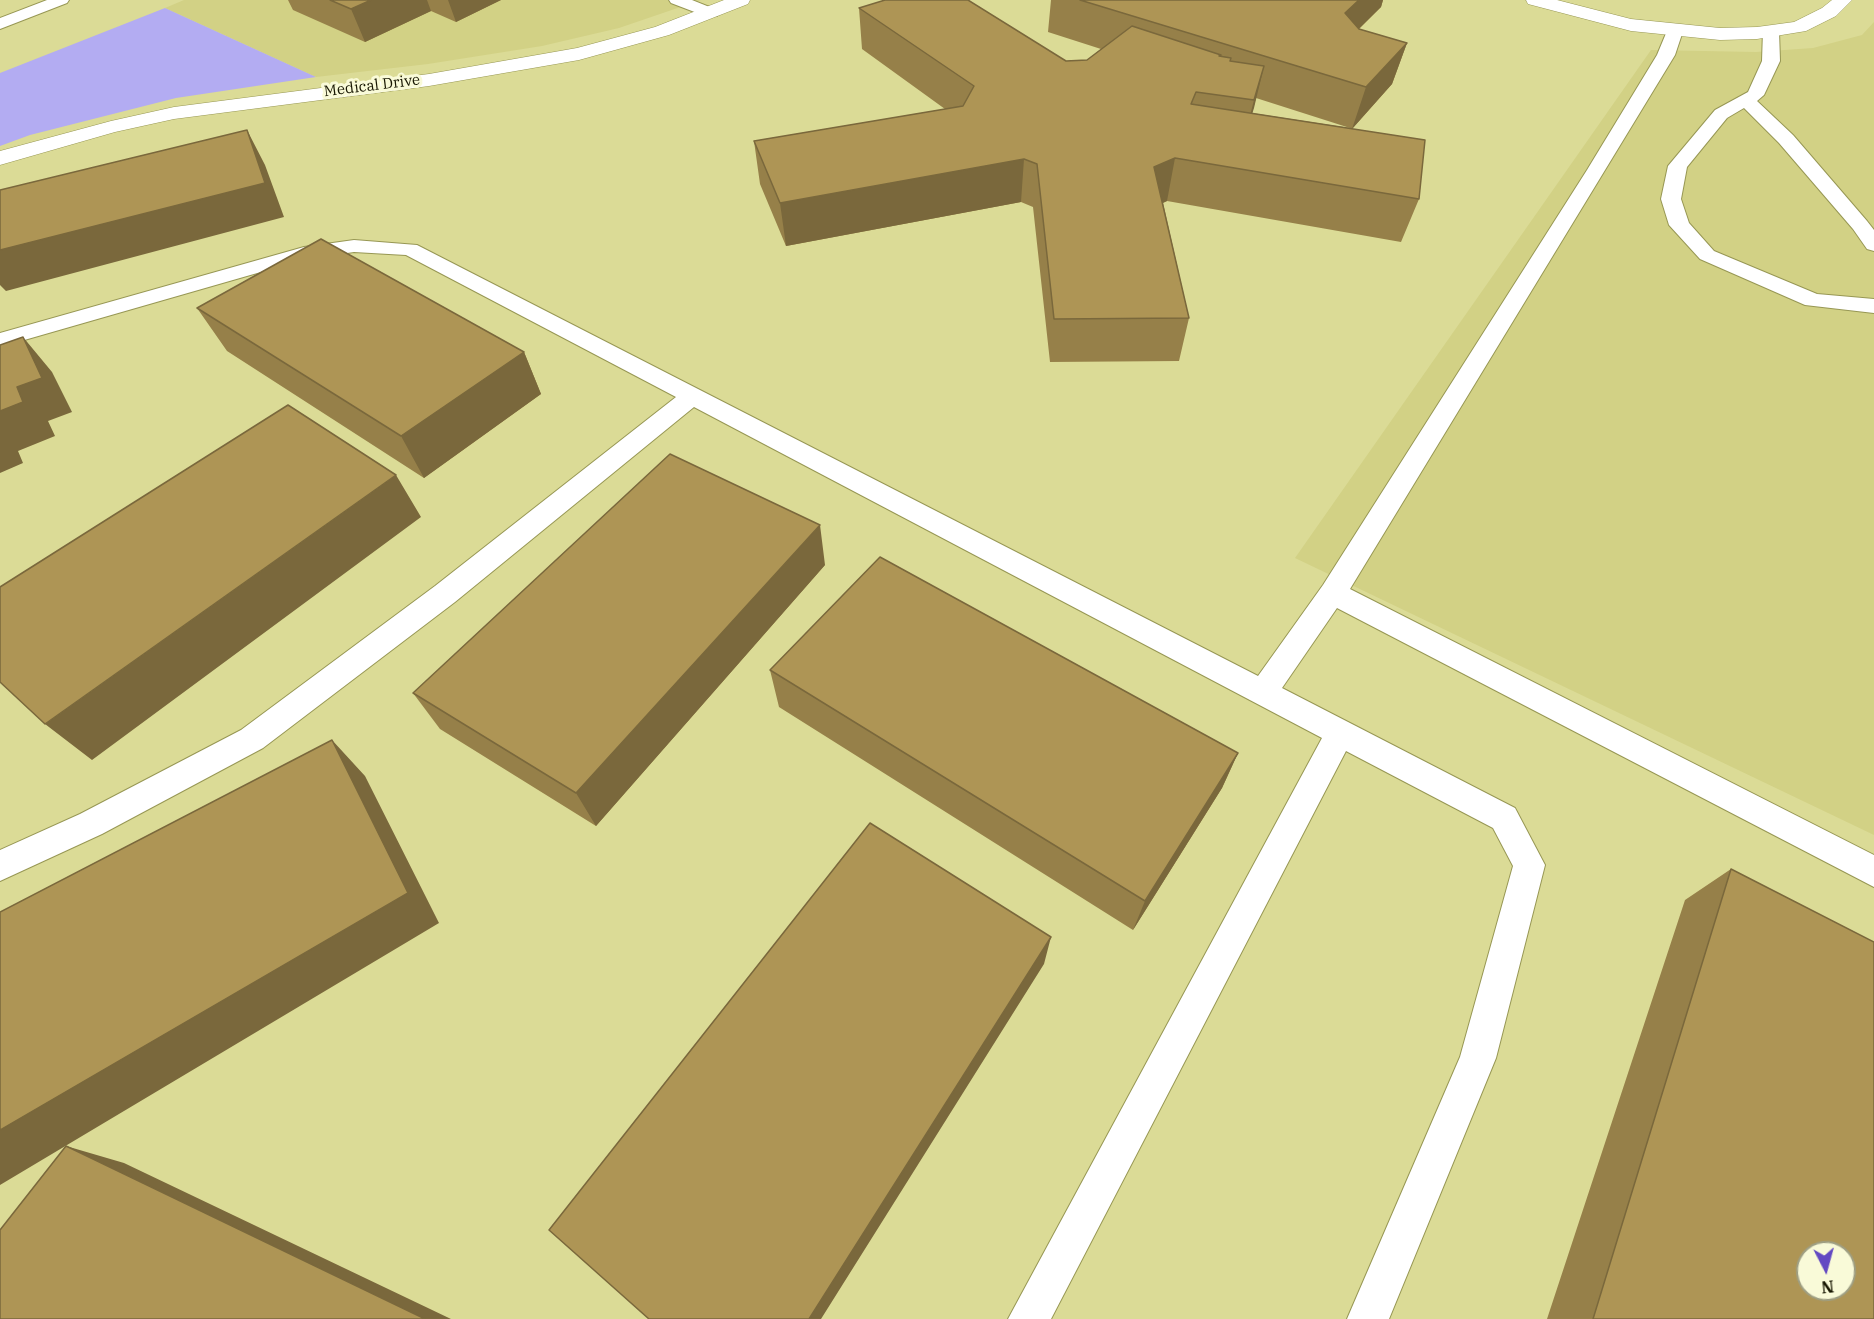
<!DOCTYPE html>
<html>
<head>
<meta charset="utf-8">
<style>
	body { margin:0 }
	#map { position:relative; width:1874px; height:1319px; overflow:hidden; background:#dbdb96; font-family:"IBM Plex Serif",serif }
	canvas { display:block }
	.north { position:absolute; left:1796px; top:1241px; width:60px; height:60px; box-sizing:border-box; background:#f9fad8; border:2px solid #9e9e82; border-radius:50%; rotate:174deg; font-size:16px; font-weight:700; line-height:24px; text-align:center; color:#161500 }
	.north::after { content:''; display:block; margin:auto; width:21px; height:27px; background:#6349c2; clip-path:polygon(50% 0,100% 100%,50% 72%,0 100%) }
</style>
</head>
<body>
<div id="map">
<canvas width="1874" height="1319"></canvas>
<div class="north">N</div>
</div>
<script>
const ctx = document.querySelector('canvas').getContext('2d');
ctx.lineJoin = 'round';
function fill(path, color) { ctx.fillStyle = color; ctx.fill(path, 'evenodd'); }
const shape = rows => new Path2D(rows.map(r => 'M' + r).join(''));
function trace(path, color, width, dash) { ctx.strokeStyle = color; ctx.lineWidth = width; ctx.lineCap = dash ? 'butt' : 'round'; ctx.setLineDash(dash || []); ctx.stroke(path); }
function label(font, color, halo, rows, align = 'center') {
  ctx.font = font + ' "IBM Plex Serif",serif'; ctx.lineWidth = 6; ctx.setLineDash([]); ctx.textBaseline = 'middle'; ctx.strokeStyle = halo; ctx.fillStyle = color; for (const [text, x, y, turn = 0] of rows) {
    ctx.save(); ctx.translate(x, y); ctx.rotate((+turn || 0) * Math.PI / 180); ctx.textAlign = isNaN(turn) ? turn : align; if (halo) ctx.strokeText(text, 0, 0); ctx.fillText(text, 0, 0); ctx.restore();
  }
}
fill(shape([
	[184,0,701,0,619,28,542,46,428,64,316,77,165,8],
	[1874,22,1874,835,1295,558,1651,50,1756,52,1813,48,1862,35]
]), '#d2d185');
fill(shape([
	[165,8,316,77,176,98,30,135,0,146,0,73]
]), '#b3acf2');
const service = shape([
	[47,0,69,0,67,3,0,29,0,18,47,0],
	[669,0,692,0,717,10,719,13,717,16,705,16,671,3,669,0],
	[1675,26,1683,31,1675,55,1350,589,1874,855,1874,887,1337,608,1282,688,1515,808,1545,865,1496,1058,1389,1319,1347,1319,1460,1057,1513,866,1493,828,1346,751,1051,1319,1008,1319,1322,738,694,407,455,602,263,748,102,834,0,881,0,850,80,814,241,730,435,586,676,397,406,255,354,252,306,259,0,347,0,333,304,247,354,240,417,245,1258,676,1323,585,1587,170,1657,55,1667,31,1675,26],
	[1771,26,1779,31,1780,61,1764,95,1757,101,1793,135,1867,221,1874,230,1874,251,1867,249,1853,229,1779,143,1744,108,1727,118,1687,167,1681,199,1689,223,1714,251,1817,294,1874,299,1874,313,1805,305,1700,259,1669,225,1661,199,1668,166,1715,110,1748,92,1762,61,1763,31,1771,26]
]);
const minor = shape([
	[1526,0,1557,0,1631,19,1720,28,1757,27,1794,22,1822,8,1832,0,1852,0,1836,16,1806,31,1757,39,1720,40,1631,31,1528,4,1526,0]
]);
const tertiary = shape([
	[724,0,750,0,748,4,669,35,579,60,429,86,174,119,115,132,0,165,0,151,111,121,174,107,429,74,577,48,655,27,724,0]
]);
trace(service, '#979754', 2);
trace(minor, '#979754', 1);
trace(tertiary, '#979754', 1);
fill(service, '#fff');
fill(minor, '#fff');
fill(tertiary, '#fff');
fill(shape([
	[288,0,501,0,456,22,431,11,365,42,293,10],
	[1051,0,1383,0,1381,7,1359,29,1407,43,1392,84,1352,129,1419,199,1401,242,1167,201,1163,203,1189,318,1179,361,1050,362,1033,207,1021,202,786,246,760,184,754,141,945,109,862,49,859,8,1066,61,1087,60,1101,49,1048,32],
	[1256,98,1350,128,1252,113],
	[197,308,524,352,541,394,424,478,227,351],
	[825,565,596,826,440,729,413,693],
	[770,670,1238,753,1222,788,1133,930,779,707],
	[1731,869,1874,1319,1547,1319,1685,900]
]), '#968049');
fill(shape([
	[371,0,427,0,431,11,365,42,351,9],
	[448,0,501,0,456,22],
	[1359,0,1383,0,1381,7,1333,54,1345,13],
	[1407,43,1392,84,1352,129,1366,87],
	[1264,66,1254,108,1243,143,1254,100],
	[247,130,265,165,284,217,6,291,0,285,0,250],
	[1175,158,1167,201,1147,210,1154,167],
	[1024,159,1021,202,786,246,780,203],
	[23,337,52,372,72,412,48,421,55,436,18,451,23,463,0,473,0,411,17,387],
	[524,352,541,394,424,478,401,436],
	[396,475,421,517,92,760,45,724],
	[820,525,825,565,596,826,576,793],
	[332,740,365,776,439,923,0,1185,0,1130],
	[1238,753,1222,788,1133,930,1145,901],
	[1051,937,1044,964,821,1319,809,1319],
	[66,1146,124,1163,451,1319,425,1319]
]), '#7a683c');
const building = shape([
	[330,0,371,0,351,9,330,0],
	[885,0,968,0,1066,61,1087,60,1132,26,1221,55,1219,56,1231,58,1230,61,1264,66,1254,100,1196,92,1191,104,1425,140,1419,199,1175,158,1154,167,1189,318,1054,319,1037,164,1024,159,780,203,754,141,963,106,974,86,859,8,885,0],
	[1080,0,1359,0,1345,13,1359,29,1407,43,1366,87,1080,0],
	[247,130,265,183,0,250,0,190,247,130],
	[321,239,524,352,401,436,197,308,321,239],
	[23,337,42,378,17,387,23,402,0,411,0,345,23,337],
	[288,405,396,475,45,724,0,682,0,587,288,405],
	[670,454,820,525,576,793,413,693,670,454],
	[880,557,1238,753,1145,901,770,670,880,557],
	[332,740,408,893,0,1130,0,912,332,740],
	[870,823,1051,937,809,1319,649,1319,549,1230,870,823],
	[1731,869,1874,942,1874,1319,1593,1319,1731,869],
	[1808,1253,1844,1253,1844,1289,1808,1289,1808,1253],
	[66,1146,425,1319,0,1319,0,1230,66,1146]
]);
fill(building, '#ae9555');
trace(building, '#7a683c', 1.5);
label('15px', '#161500', '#f9fad8', [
	["Medical Drive",372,86,-7]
]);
</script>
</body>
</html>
